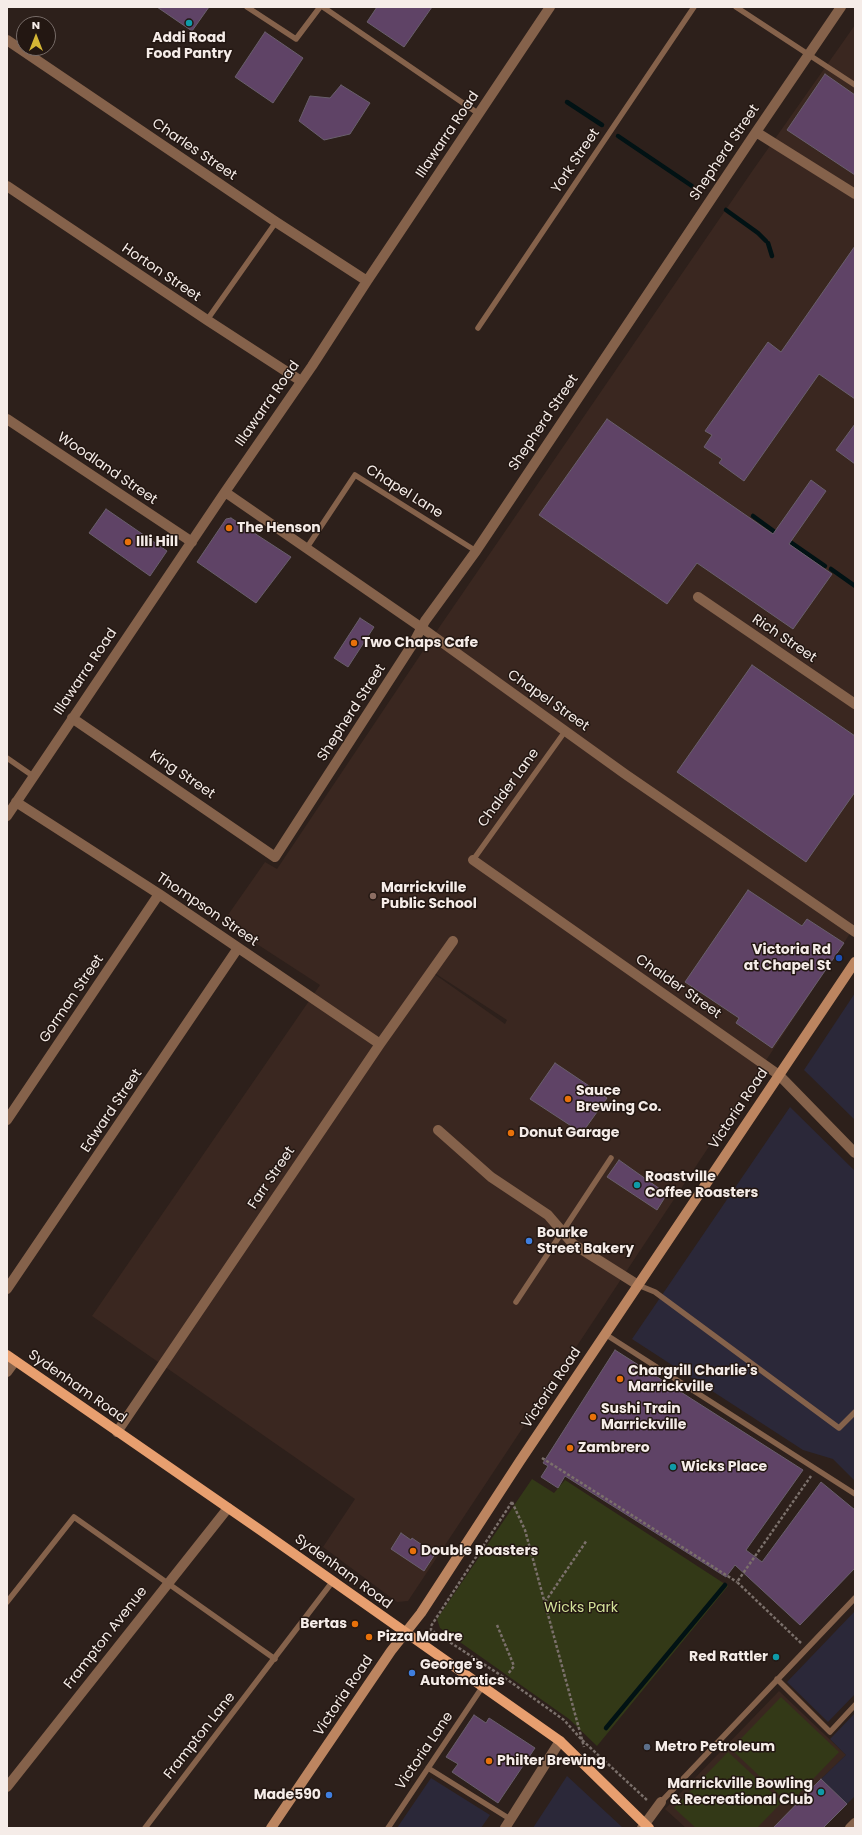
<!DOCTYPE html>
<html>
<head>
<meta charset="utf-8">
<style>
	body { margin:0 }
	#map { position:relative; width:862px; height:1835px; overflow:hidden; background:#2d201b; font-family:Poppins,sans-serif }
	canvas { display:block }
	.frame { position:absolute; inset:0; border:8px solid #f5ece8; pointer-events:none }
	.north { position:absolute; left:16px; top:16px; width:40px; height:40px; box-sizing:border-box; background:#231712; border:1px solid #776c68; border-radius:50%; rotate:0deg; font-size:11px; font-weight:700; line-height:16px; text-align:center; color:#f5ece8 }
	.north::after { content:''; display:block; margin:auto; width:14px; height:18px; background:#d4b635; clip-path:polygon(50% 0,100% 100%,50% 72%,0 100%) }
</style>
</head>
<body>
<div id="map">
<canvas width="862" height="1835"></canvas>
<div class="frame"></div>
<div class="north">N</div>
</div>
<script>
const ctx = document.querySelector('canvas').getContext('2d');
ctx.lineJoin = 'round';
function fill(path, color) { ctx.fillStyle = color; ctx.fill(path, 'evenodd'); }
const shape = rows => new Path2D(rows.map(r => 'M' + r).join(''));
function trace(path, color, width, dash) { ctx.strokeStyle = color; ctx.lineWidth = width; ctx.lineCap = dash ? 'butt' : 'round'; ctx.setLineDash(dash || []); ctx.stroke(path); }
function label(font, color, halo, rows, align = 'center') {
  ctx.font = font + ' Poppins,sans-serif'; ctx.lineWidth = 3; ctx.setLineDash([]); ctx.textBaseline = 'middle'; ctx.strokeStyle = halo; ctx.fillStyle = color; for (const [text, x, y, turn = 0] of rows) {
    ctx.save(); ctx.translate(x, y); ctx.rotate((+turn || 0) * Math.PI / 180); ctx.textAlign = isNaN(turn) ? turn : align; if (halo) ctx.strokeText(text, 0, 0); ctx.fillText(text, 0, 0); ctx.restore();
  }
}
fill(shape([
	[855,25,855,926,408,1601,397,1602,323,1547,355,1499,92,1316,320,985,223,922,265,862,277,869,423,651,753,170],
	[430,970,507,1020,505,1024,430,971],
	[779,1691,846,1755,821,1779,847,1804,823,1828,686,1828,665,1809]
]), '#3a2720');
fill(shape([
	[855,993,855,1120,804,1070],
	[790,1107,855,1171,855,1481,833,1459,803,1450,632,1339],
	[855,1611,855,1694,828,1722,787,1682],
	[855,1713,855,1796,847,1804,821,1779,846,1755,830,1739],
	[567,1776,622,1827,622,1828,533,1828],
	[431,1778,490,1815,481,1828,397,1828]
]), '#2b2839');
fill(shape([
	[532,1479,554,1493,565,1480,728,1586,597,1746,569,1719,440,1628,437,1619],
	[781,1697,839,1752,789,1804,731,1749],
	[728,1752,782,1802,757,1828,696,1828,674,1808]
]), '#333917');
trace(shape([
	[567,102,602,125],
	[618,136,692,186],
	[726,210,758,233,766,241],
	[768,243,772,256],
	[753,516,779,535],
	[786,539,825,566],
	[831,569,855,586],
	[606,1728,725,1585]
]), '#011214', 4.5);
const building = shape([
	[157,7,209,7,192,31,157,7],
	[377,7,432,7,404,47,367,22,377,7],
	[265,32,303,58,273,103,235,77,265,32],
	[825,74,855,95,855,175,787,130,825,74],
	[341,85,370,103,350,134,324,140,299,121,310,96,330,98,341,85],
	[855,246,855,399,819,374,744,481,719,463,722,459,704,447,712,435,705,431,768,342,781,352,855,246],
	[607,419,773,534,811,480,826,491,789,544,832,574,793,629,697,563,667,604,539,515,607,419],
	[855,424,855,464,836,450,855,424],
	[106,509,167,551,150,576,89,533,106,509],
	[231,518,291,557,256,603,197,562,226,519,231,518],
	[360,618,374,627,348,667,334,658,360,618],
	[752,665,855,736,855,792,806,862,677,772,752,665],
	[748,890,802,926,807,919,844,943,772,1048,736,1023,739,1018,685,982,748,890],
	[555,1063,607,1098,582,1133,530,1099,555,1063],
	[619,1160,667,1194,657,1210,607,1177,619,1160],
	[615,1350,803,1470,746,1550,762,1562,821,1482,855,1510,855,1568,800,1625,735,1565,726,1577,565,1476,558,1488,541,1477,548,1466,543,1463,615,1350],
	[401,1533,411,1540,412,1538,435,1554,424,1571,391,1549,401,1533],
	[474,1715,486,1723,489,1718,535,1748,498,1803,452,1772,458,1764,446,1757,474,1715],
	[821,1779,847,1804,823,1828,773,1828,821,1779]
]);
fill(building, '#5f4366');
trace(building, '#695f6c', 1);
trace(shape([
	[542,1458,737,1582],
	[512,1502,431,1626,431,1630,505,1678,564,1720,582,1740,648,1801],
	[512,1502,525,1530,584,1747],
	[545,1602,587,1540],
	[497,1625,514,1666,508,1674],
	[801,1643,737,1582,811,1476]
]), '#7b706b', 2.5, [3, 2]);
trace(shape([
	[247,7,296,39,320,7],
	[323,7,479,114],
	[736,7,855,85],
	[207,320,276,222],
	[478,328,694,7],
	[306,549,355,475,476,551],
	[7,758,33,776],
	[473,860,566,730],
	[638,1285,655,1292,839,1428,855,1412],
	[516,1302,611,1158],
	[605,1334,855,1494],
	[7,1602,74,1517,275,1659],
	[777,1679,830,1732,855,1705],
	[428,1768,510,1819],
	[661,1802,855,1598],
	[145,1828,333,1581],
	[388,1828,483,1686]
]), '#85624b', 5.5);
trace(shape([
	[7,40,276,222,367,281],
	[756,132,855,194],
	[7,186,207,320,301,381],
	[7,419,192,542],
	[225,492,422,628,625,774,855,932],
	[698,597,855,704],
	[72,718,275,857,414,642,425,621,476,551,756,132,841,7],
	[16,802,159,894,380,1044],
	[7,816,225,492,312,366,367,281,550,7],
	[473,860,779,1075,855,1153],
	[7,1120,159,894],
	[438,1130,491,1177,548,1215,573,1244,638,1285],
	[7,1289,238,948],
	[7,1372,15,1361],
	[117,1432,380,1044,453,941],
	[7,1787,228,1508],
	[505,1828,560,1741],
	[642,1828,661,1802],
	[850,1828,855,1823]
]), '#85624b', 10);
trace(shape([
	[271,1828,391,1651,421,1613,520,1461,855,962]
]), '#bc8560', 10);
trace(shape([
	[7,1355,263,1532,560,1741,649,1828]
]), '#e89f6f', 10);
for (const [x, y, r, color] of [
	[189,23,4,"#0f9aa8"],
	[229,528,4,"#e8710a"],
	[128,542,4,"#e8710a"],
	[354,643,4,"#e8710a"],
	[373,896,4,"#8d6e63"],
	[839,958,4,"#1a4fb4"],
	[568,1099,4,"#e8710a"],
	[511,1133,4,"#e8710a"],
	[637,1185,4,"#0f9aa8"],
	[529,1241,4,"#3f7fe0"],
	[620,1379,4,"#e8710a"],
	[593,1417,4,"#e8710a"],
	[570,1448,4,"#e8710a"],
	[673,1467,4,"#0f9aa8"],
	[413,1551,4,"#e8710a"],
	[355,1624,4,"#e8710a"],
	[369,1637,4,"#e8710a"],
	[776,1657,4,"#0f9aa8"],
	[412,1673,4,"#3f7fe0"],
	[647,1747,4,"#5c6f8a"],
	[489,1761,4,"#e8710a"],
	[821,1792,4,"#0f9aa8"],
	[329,1795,4,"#3f7fe0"]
]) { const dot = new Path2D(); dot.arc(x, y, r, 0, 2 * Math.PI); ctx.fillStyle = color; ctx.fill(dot); trace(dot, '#231712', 1.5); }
label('bold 14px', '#f5ece8', '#231712', [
	["Addi Road",189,38,"center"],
	["Food Pantry",189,54,"center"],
	["The Henson",237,528],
	["Illi Hill",136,542],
	["Two Chaps Cafe",362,643],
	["Marrickville",381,888],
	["Public School",381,904],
	["Victoria Rd",831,950,"right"],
	["at Chapel St",831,966,"right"],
	["Sauce",576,1091],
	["Brewing Co.",576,1107],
	["Donut Garage",519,1133],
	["Roastville",645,1177],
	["Coffee Roasters",645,1193],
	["Bourke",537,1233],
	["Street Bakery",537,1249],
	["Chargrill Charlie's",628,1371],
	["Marrickville",628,1387],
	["Sushi Train",601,1409],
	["Marrickville",601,1425],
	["Zambrero",578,1448],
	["Wicks Place",681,1467],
	["Double Roasters",421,1551],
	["Bertas",347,1624,"right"],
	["Pizza Madre",377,1637],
	["Red Rattler",768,1657,"right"],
	["George's",420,1665],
	["Automatics",420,1681],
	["Metro Petroleum",655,1747],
	["Philter Brewing",497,1761],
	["Marrickville Bowling",813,1784,"right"],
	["& Recreational Club",813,1800,"right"],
	["Made590",321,1795,"right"]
], 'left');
label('14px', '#f5ece8', '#231712', [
	["Illawarra Road",448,135,-56],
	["Charles Street",194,150,34],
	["Shepherd Street",725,153,-56],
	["York Street",576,161,-56],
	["Horton Street",161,273,34],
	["Illawarra Road",268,404,-55],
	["Shepherd Street",544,423,-56],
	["Woodland Street",107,469,34],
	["Chapel Lane",404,492,32],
	["Rich Street",784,639,34],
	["Illawarra Road",86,672,-56],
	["Chapel Street",548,701,35],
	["Shepherd Street",352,713,-57],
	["King Street",182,775,34],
	["Chalder Lane",509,788,-54],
	["Thompson Street",207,910,34],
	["Chalder Street",678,987,35],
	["Gorman Street",72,999,-56],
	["Victoria Road",739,1109,-56],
	["Edward Street",112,1111,-56],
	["Farr Street",272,1178,-56],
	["Sydenham Road",77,1387,35],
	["Victoria Road",552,1388,-56],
	["Sydenham Road",343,1572,36],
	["Frampton Avenue",106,1638,-52],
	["Victoria Road",344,1696,-56],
	["Frampton Lane",200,1736,-52],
	["Victoria Lane",425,1751,-56]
]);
label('14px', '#d2e198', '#231712', [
	["Wicks Park",581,1608]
]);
</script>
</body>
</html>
